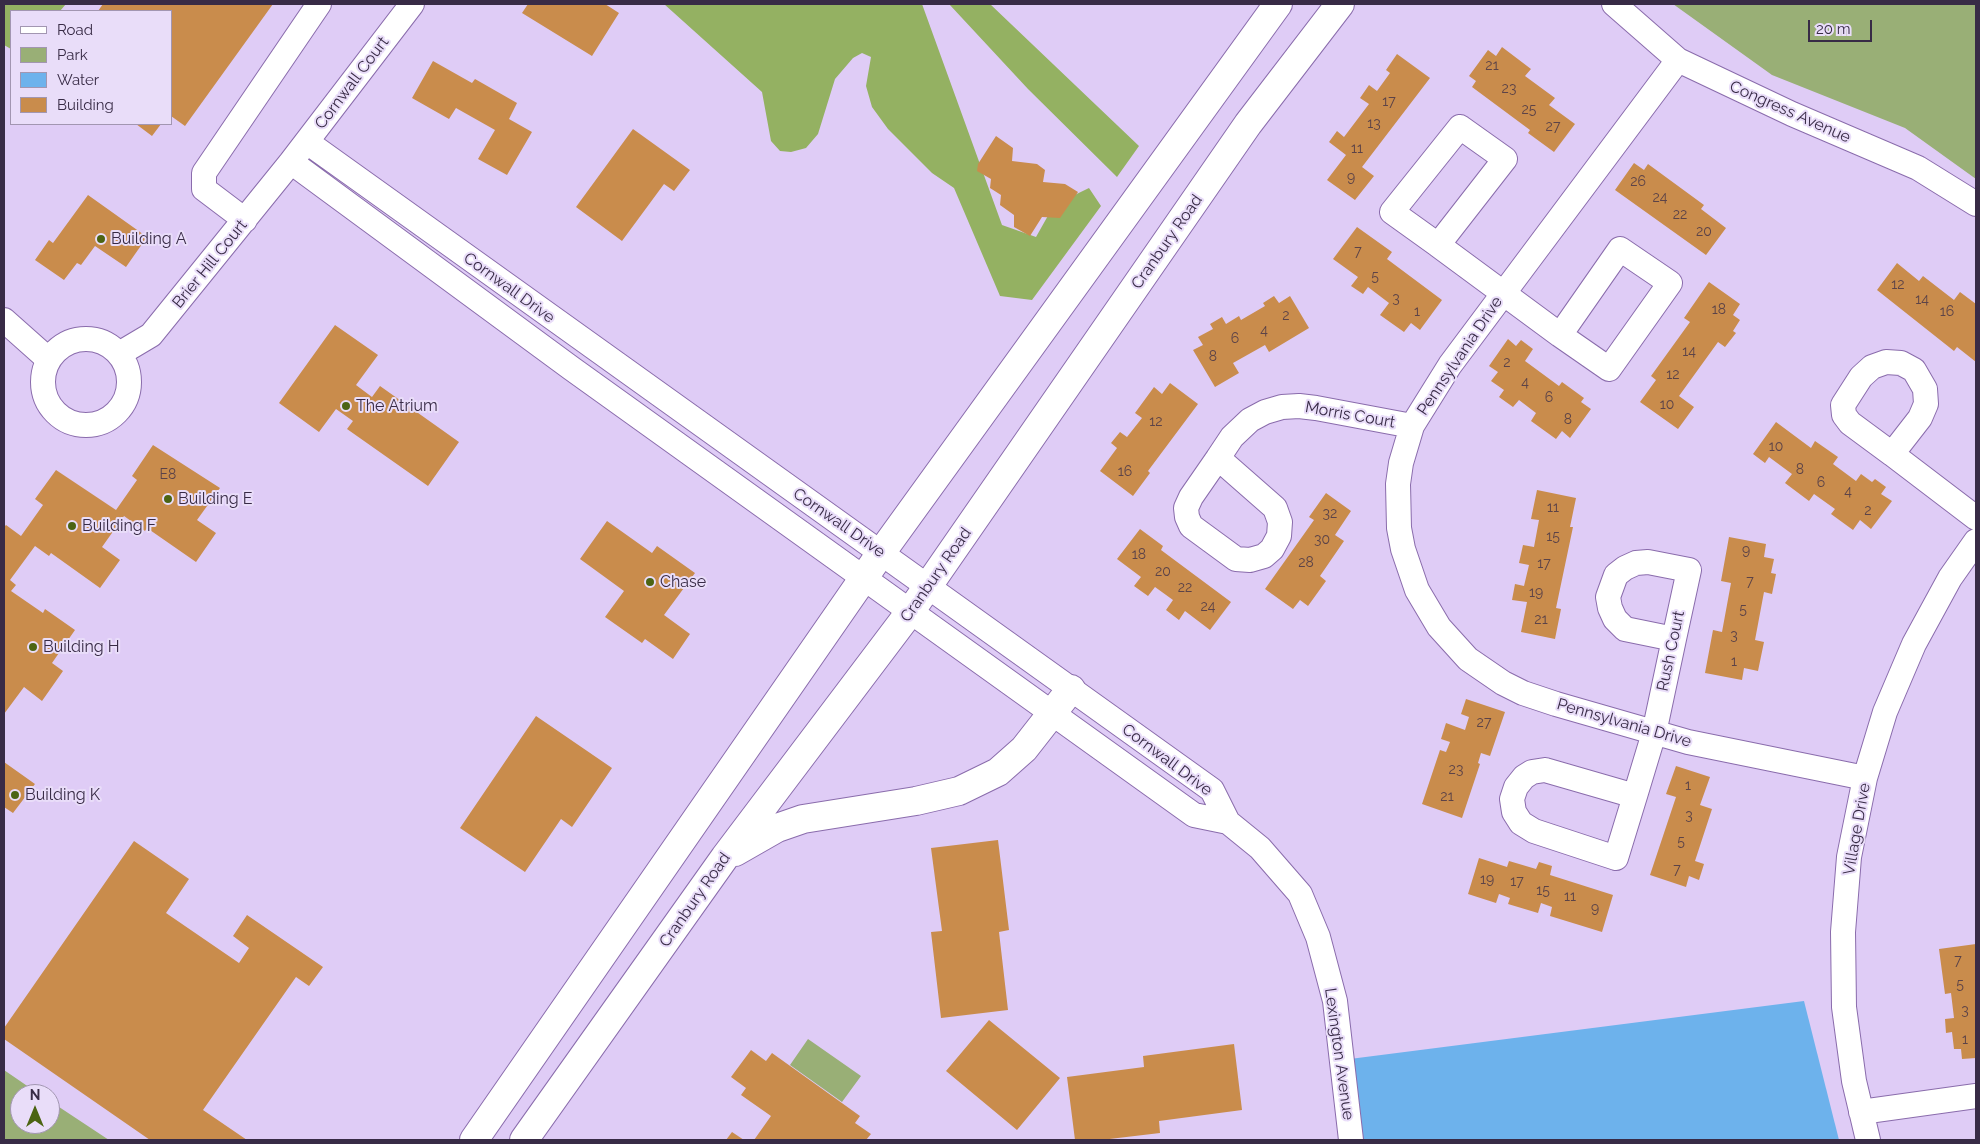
<!DOCTYPE html>
<html>
<head>
<meta charset="utf-8">
<style>
	body { margin:0 }
	#map { position:relative; width:1980px; height:1144px; overflow:hidden; background:#dfccf6; font-family:Raleway,sans-serif }
	canvas { display:block }
	.frame { position:absolute; inset:0; border:5px solid #382b46; pointer-events:none }
	.legend { position:absolute; left:10px; top:10px; width:162px; height:115px; box-sizing:border-box; background:#e9ddf9; border:1px solid #a296b1; margin:0; padding:6px 9px; list-style:none; font-size:15px; color:#382b46 }
	.legend li { display:flex; align-items:center; gap:10px; height:25px }
	.legend b { width:25px; border:1px solid #a296b1 }
	.north { position:absolute; left:10px; top:1084px; width:50px; height:50px; box-sizing:border-box; background:#e9ddf9; border:1px solid #a296b1; border-radius:50%; rotate:0deg; font-size:14px; font-weight:700; line-height:20px; text-align:center; color:#382b46 }
	.north::after { content:''; display:block; margin:auto; width:18px; height:22px; background:#4c6413; clip-path:polygon(50% 0,100% 100%,50% 72%,0 100%) }
	.scale { position:absolute; left:1808px; top:20px; width:64px; height:22px; box-sizing:border-box; border:2px solid #382b46; border-top:0; padding-left:6px; font-size:15px; line-height:18px; white-space:nowrap; color:#382b46; -webkit-text-stroke:4px #e9ddf9; paint-order:stroke }
</style>
</head>
<body>
<div id="map">
<canvas width="1980" height="1144"></canvas>
<div class="frame"></div>
<ul class="legend">
<li><b style="height:6px;background:#fff"></b>Road</li>
<li><b style="height:14px;background:#99af76"></b>Park</li>
<li><b style="height:14px;background:#6db2ec"></b>Water</li>
<li><b style="height:14px;background:#c98c4c"></b>Building</li>
</ul>
<div class="north">N</div>
<div class="scale">20 m</div>
</div>
<script>
const ctx = document.querySelector('canvas').getContext('2d');
ctx.lineJoin = 'round';
function fill(path, color) { ctx.fillStyle = color; ctx.fill(path, 'evenodd'); }
const shape = rows => new Path2D(rows.map(r => 'M' + r).join(''));
function trace(path, color, width, dash) { ctx.strokeStyle = color; ctx.lineWidth = width; ctx.lineCap = dash ? 'butt' : 'round'; ctx.setLineDash(dash || []); ctx.stroke(path); }
function label(font, color, halo, rows, align = 'center') {
  ctx.font = font + ' Raleway,sans-serif'; ctx.lineWidth = 4; ctx.setLineDash([]); ctx.textBaseline = 'middle'; ctx.strokeStyle = halo; ctx.fillStyle = color; for (const [text, x, y, turn = 0] of rows) {
    ctx.save(); ctx.translate(x, y); ctx.rotate((+turn || 0) * Math.PI / 180); ctx.textAlign = isNaN(turn) ? turn : align; if (halo) ctx.strokeText(text, 0, 0); ctx.fillText(text, 0, 0); ctx.restore();
  }
}
fill(shape([
	[1673,4,1976,4,1976,179,1905,128,1772,75],
	[808,1039,861,1076,842,1102,790,1065],
	[4,1070,39,1094,20,1094,20,1124,50,1124,50,1101,109,1140,4,1140]
]), '#99af76');
fill(shape([
	[4,4,66,4,60,11,11,11,11,49,4,45],
	[664,4,922,4,1002,225,1036,237,1054,205,1089,188,1101,206,1032,300,1000,296,954,188,932,173,888,129,872,107,866,86,871,57,862,53,853,58,835,79,818,134,806,148,791,152,780,151,771,141,762,92],
	[949,4,990,4,1139,146,1117,177,1028,89]
]), '#94b162');
fill(shape([
	[1804,1001,1839,1140,1351,1140,1342,1060]
]), '#6db2ec');
fill(shape([
	[103,4,273,4,185,126,171,116,171,11,98,11],
	[528,4,605,4,619,13,592,56,522,13],
	[1502,47,1531,69,1525,76,1555,98,1549,105,1575,124,1554,152,1528,133,1530,130,1472,87,1476,81,1469,76,1488,50,1496,56],
	[1397,54,1430,78,1362,167,1374,176,1355,200,1327,180,1346,155,1329,142,1337,131,1344,137,1369,104,1360,98,1369,85,1377,91,1390,73,1386,70],
	[433,61,472,83,475,79,517,103,509,119,532,132,507,175,478,159,495,130,456,108,449,119,412,98],
	[136,124,161,124,152,136],
	[633,129,690,170,674,191,664,184,622,241,576,207],
	[996,136,1013,148,1012,161,1037,164,1045,170,1043,182,1065,184,1078,192,1060,218,1042,217,1030,236,1014,227,1014,215,1000,205,1001,195,990,188,991,179,977,171,978,164],
	[1634,163,1644,170,1648,164,1704,205,1701,209,1726,228,1706,255,1615,190],
	[88,195,147,237,126,267,95,246,81,265,77,263,64,280,35,260,49,240,53,243],
	[1357,227,1392,252,1387,259,1442,300,1420,330,1411,323,1404,332,1380,315,1389,303,1368,287,1363,294,1351,286,1358,277,1333,259],
	[1897,263,1919,281,1923,276,1954,300,1960,292,1976,304,1976,362,1957,347,1954,351,1877,290],
	[1709,282,1740,304,1733,315,1740,320,1733,331,1736,333,1725,347,1718,342,1679,396,1694,407,1678,429,1640,402,1656,380,1651,376,1690,322,1684,318],
	[1274,296,1279,303,1290,296,1309,328,1269,352,1265,345,1233,363,1239,373,1215,387,1193,350,1203,345,1198,337,1213,329,1210,324,1222,317,1226,324,1239,316,1241,320,1265,306,1263,303],
	[335,325,378,355,356,385,372,397,380,386,459,442,428,486,347,429,353,421,336,409,319,432,279,403],
	[1508,339,1516,346,1521,340,1533,349,1525,361,1559,386,1562,382,1584,398,1581,402,1591,409,1570,438,1562,431,1556,439,1531,421,1536,413,1519,400,1513,407,1499,397,1504,390,1491,381,1498,372,1489,366],
	[1170,383,1198,404,1148,471,1150,473,1133,496,1100,471,1117,448,1111,443,1120,432,1127,437,1142,418,1135,413,1154,387,1162,394],
	[1776,422,1811,448,1815,441,1838,457,1833,464,1856,481,1861,474,1872,482,1875,479,1886,487,1881,494,1892,501,1871,529,1860,520,1853,530,1831,514,1835,509,1814,494,1809,501,1785,483,1792,474,1769,457,1765,463,1753,454],
	[153,445,220,488,197,520,216,533,196,562,147,528,145,531,124,516,102,547,120,560,100,588,51,553,49,556,35,546,10,580,16,585,11,591,43,613,45,609,75,630,52,663,63,671,42,701,24,687,4,714,4,527,6,525,21,536,43,505,35,499,56,470,116,510,137,480,132,476],
	[1537,490,1576,498,1570,527,1573,527,1556,608,1561,609,1555,639,1521,632,1527,602,1512,600,1515,584,1524,586,1529,565,1519,563,1523,545,1534,547,1539,520,1531,519],
	[1326,493,1351,511,1335,535,1344,541,1320,576,1326,581,1308,606,1300,600,1293,609,1265,589,1314,520,1309,517],
	[607,521,652,553,657,546,695,573,664,615,690,634,673,659,645,639,642,643,605,617,624,591,580,559],
	[1140,529,1163,546,1161,550,1231,602,1210,630,1185,611,1179,620,1166,610,1173,600,1155,587,1148,596,1134,586,1141,577,1117,559],
	[1729,537,1766,544,1764,557,1774,559,1771,573,1776,574,1772,594,1764,592,1755,640,1764,642,1758,671,1744,668,1742,680,1705,673,1713,630,1722,632,1731,583,1721,581],
	[1466,699,1505,712,1490,756,1481,753,1478,763,1480,764,1462,818,1422,804,1440,750,1446,752,1450,742,1441,739,1446,723,1465,730,1469,717,1461,714],
	[536,716,612,768,572,827,561,819,525,872,460,828],
	[4,762,35,784,13,813,4,807],
	[1676,766,1710,777,1700,805,1712,809,1695,861,1704,864,1699,880,1689,876,1686,887,1650,875,1676,797,1666,794],
	[998,840,1009,930,999,932,1008,1010,941,1018,931,932,942,931,931,848],
	[134,841,189,879,166,913,239,963,249,948,233,936,247,915,323,967,309,986,296,977,203,1110,247,1140,150,1140,4,1039,4,1028],
	[1479,858,1507,867,1509,861,1536,869,1539,862,1552,866,1550,875,1613,895,1602,932,1550,916,1552,907,1541,903,1538,913,1508,904,1510,898,1499,894,1496,903,1468,894],
	[1976,944,1976,1058,1962,1059,1961,1049,1954,1049,1952,1032,1946,1033,1945,1019,1954,1018,1951,993,1945,994,1939,949],
	[989,1020,1060,1078,1017,1130,946,1071],
	[1234,1044,1242,1110,1159,1121,1160,1133,1101,1140,1075,1140,1067,1077,1144,1067,1143,1056],
	[751,1050,766,1061,772,1053,860,1116,855,1123,871,1134,866,1140,754,1140,771,1116,741,1095,746,1088,731,1077],
	[732,1132,744,1140,726,1140]
]), '#c98c4c');
const street = shape([
	[1614,4,1678,60,1792,114,1918,168,1976,204],
	[1678,60,1450,365,1412,426,1401,463,1398,484,1399,528,1403,549,1417,590,1439,627,1468,659,1503,683,1523,693,1556,704,1688,742,1865,778],
	[1460,127,1505,159,1438,245,1392,212,1460,127],
	[307,142,1212,790,1228,822,1260,848,1300,894,1318,937,1335,1001,1351,1140],
	[291,162,571,368,1194,815,1228,822],
	[245,220,204,189,204,173,319,4],
	[1438,245,1560,335,1609,369,1670,283,1620,249,1560,335],
	[4,320,49,360],
	'43 382a43 43 0 1 1 86 0a43 43 0 1 1-86 0Z',
	[119,354,151,335,291,162,412,4],
	[1886,362,1901,363,1914,370,1925,389,1926,404,1920,418,1892,454,1850,423,1844,415,1843,405,1861,377,1872,367,1886,362],
	[1892,454,1976,518],
	[1218,458,1275,508,1280,522,1279,536,1272,549,1264,556,1250,560,1236,559,1191,526,1187,517,1186,508,1191,497,1218,458],
	[1218,458,1232,437,1250,420,1265,412,1282,407,1299,406,1316,408,1412,426],
	[1545,770,1635,796,1616,858,1534,831,1521,823,1514,812,1512,799,1516,787,1524,777,1532,772,1545,770],
	[1635,796,1654,733,1674,639,1689,570,1648,562,1636,563,1625,568,1616,575,1608,597,1610,608,1615,619,1625,629,1674,639],
	[1861,1112,1976,1096],
	[1868,1140,1854,1081,1844,1007,1843,932,1849,857,1865,778,1885,712,1914,644,1950,578,1976,541]
]);
const secondary = shape([
	[735,852,777,828,803,819,916,801,959,791,998,772,1024,749,1071,689],
	[474,1140,881,553,1278,4],
	[524,1140,725,857,910,612,1248,124,1340,4]
]);
trace(street, '#8a6cac', 26);
trace(secondary, '#8a6cac', 30);
trace(street, '#fff', 24);
trace(secondary, '#fff', 28);
for (const [x, y, r, color] of [
	[101,239,5,"#4c6413"],
	[346,406,5,"#4c6413"],
	[168,499,5,"#4c6413"],
	[72,526,5,"#4c6413"],
	[650,582,5,"#4c6413"],
	[33,647,5,"#4c6413"],
	[15,795,5,"#4c6413"]
]) { const dot = new Path2D(); dot.arc(x, y, r, 0, 2 * Math.PI); ctx.fillStyle = color; ctx.fill(dot); trace(dot, '#e9ddf9', 2); }
label('14px', '#5c4348', null, [
	["21",1492,66],
	["23",1509,89],
	["17",1389,102],
	["25",1529,110],
	["13",1374,124],
	["27",1553,127],
	["11",1357,149],
	["9",1351,178],
	["26",1638,182],
	["24",1660,198],
	["22",1680,215],
	["20",1704,232],
	["7",1358,252],
	["5",1375,277],
	["12",1898,285],
	["3",1396,299],
	["14",1922,300],
	["18",1719,310],
	["1",1417,312],
	["16",1947,312],
	["2",1286,316],
	["4",1264,331],
	["6",1235,339],
	["14",1689,352],
	["8",1213,357],
	["2",1507,363],
	["12",1673,375],
	["4",1525,383],
	["6",1549,398],
	["10",1667,405],
	["8",1568,420],
	["12",1156,422],
	["10",1776,447],
	["8",1800,470],
	["16",1125,472],
	["E8",168,475],
	["6",1821,483],
	["4",1848,492],
	["11",1553,508],
	["2",1868,511],
	["32",1330,514],
	["15",1553,537],
	["30",1322,540],
	["9",1746,551],
	["18",1139,555],
	["28",1306,563],
	["17",1544,564],
	["20",1163,572],
	["7",1750,582],
	["22",1185,588],
	["19",1536,593],
	["24",1208,607],
	["5",1743,610],
	["21",1541,620],
	["3",1734,636],
	["1",1734,662],
	["27",1484,723],
	["23",1456,770],
	["1",1688,786],
	["21",1447,797],
	["3",1689,816],
	["5",1681,842],
	["7",1677,870],
	["19",1487,880],
	["17",1517,882],
	["15",1543,891],
	["11",1570,897],
	["9",1595,909],
	["7",1958,961],
	["5",1960,985],
	["3",1965,1011],
	["1",1965,1040]
]);
label('16px', '#382b46', '#e9ddf9', [
	["Cornwall Court",352,83,-53],
	["Congress Avenue",1790,112,24],
	["Cranbury Road",1167,242,-55],
	["Brier Hill Court",210,264,-51],
	["Cornwall Drive",509,288,36],
	["Pennsylvania Drive",1460,356,-56],
	["Morris Court",1350,415,10],
	["Cornwall Drive",839,523,35],
	["Cranbury Road",936,575,-55],
	["Rush Court",1671,651,-78],
	["Pennsylvania Drive",1624,723,16],
	["Cornwall Drive",1167,760,37],
	["Village Drive",1857,829,-80],
	["Cranbury Road",695,900,-55],
	["Lexington Avenue",1339,1054,82]
]);
label('16px', '#382b46', '#e9ddf9', [
	["Building A",111,239],
	["The Atrium",356,406],
	["Building E",178,499],
	["Building F",82,526],
	["Chase",660,582],
	["Building H",43,647],
	["Building K",25,795]
], 'left');
</script>
</body>
</html>
